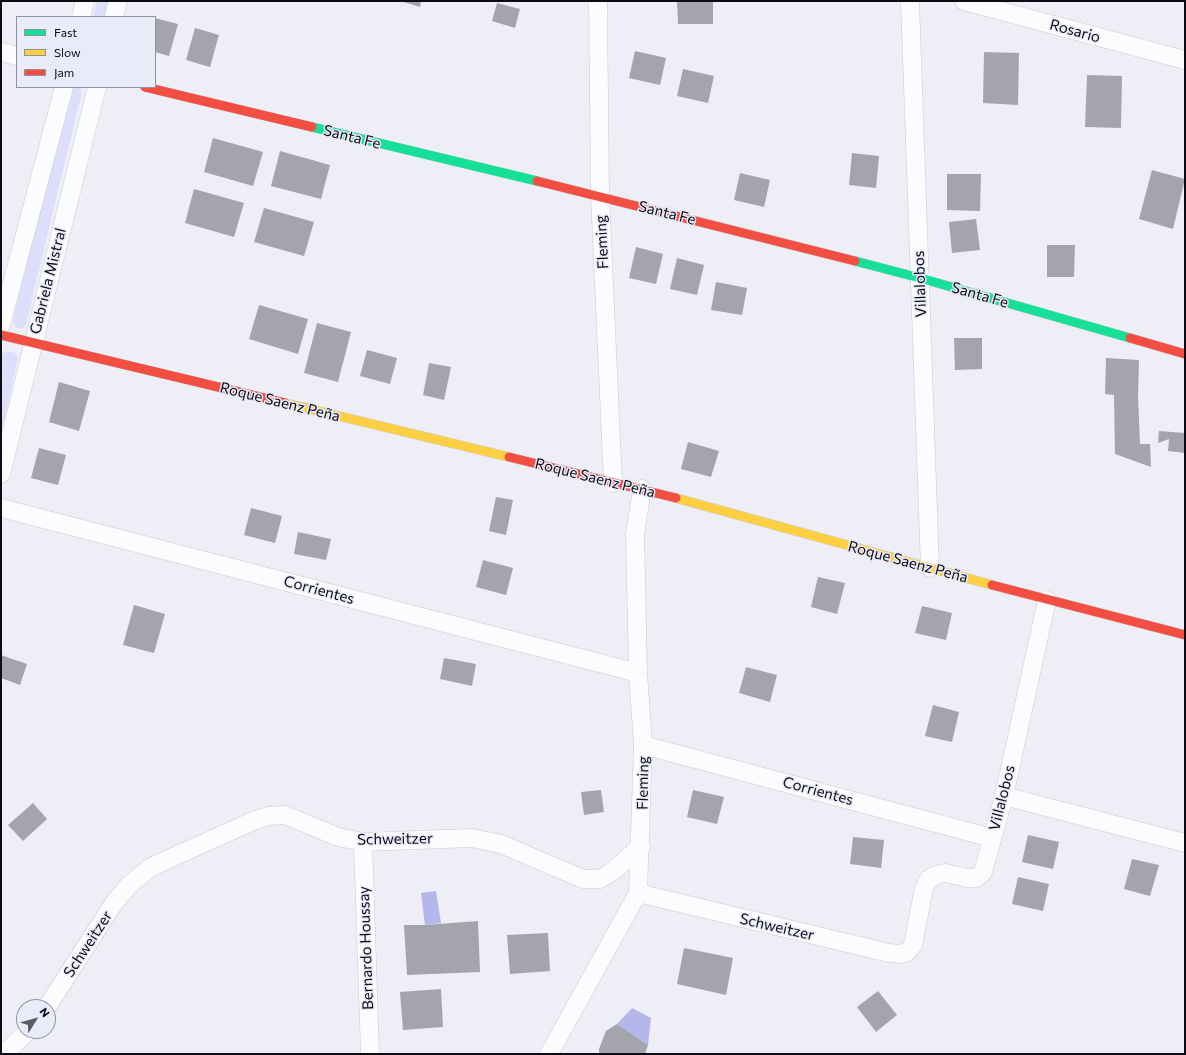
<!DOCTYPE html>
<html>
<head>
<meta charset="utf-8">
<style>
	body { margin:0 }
	#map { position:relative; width:1186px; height:1055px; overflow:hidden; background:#eeeef6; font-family:Commissioner,sans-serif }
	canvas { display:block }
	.frame { position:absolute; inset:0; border:2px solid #0c0c17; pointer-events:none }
	.legend { position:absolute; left:16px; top:16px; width:140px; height:72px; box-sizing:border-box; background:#eaebf9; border:1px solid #91929f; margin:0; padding:5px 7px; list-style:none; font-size:12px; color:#0c0c17 }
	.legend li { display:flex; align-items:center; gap:8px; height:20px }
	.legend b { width:20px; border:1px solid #91929f }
	.north { position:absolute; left:16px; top:999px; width:40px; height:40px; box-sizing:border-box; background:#eaebf9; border:1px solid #91929f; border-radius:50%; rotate:53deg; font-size:11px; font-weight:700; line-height:16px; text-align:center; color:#0c0c17 }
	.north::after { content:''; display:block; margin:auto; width:14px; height:18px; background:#5b5b65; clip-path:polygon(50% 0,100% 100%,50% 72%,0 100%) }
</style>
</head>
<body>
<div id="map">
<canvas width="1186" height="1055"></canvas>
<div class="frame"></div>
<ul class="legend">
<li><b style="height:5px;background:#16e098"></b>Fast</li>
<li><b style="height:5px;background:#ffcf43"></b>Slow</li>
<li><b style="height:5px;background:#f24e42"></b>Jam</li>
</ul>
<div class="north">N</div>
</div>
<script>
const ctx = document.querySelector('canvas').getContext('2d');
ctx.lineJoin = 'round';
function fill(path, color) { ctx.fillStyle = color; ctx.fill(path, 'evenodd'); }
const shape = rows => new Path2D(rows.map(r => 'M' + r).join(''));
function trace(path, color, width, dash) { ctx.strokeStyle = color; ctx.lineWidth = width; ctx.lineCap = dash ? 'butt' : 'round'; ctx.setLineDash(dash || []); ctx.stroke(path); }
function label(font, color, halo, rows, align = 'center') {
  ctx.font = font + ' Commissioner,sans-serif'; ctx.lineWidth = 3; ctx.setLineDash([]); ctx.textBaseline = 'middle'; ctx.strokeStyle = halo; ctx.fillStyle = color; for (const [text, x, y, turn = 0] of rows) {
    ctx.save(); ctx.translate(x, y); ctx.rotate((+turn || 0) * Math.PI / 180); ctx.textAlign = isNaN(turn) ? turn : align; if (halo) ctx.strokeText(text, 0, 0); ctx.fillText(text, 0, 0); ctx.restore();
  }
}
fill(shape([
	[97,1,111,1,107,17,93,17],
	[69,87,79,87,82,91,26,324,22,329,15,327,13,321],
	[7,351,15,353,18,358,1,433,1,359,2,354]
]), '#dcdefa');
fill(shape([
	[436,891,441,923,425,925,421,893],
	[632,1008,651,1018,648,1045,617,1024]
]), '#b4b6ec');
fill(shape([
	[400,1,421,1,420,7],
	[677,1,713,1,713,24,678,24],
	[497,3,520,9,515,28,492,21],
	[155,18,178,24,169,56,155,52],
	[195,28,219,35,210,67,186,60],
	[635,51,666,58,660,85,629,78],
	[984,52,1019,53,1018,105,983,103],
	[683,69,714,76,708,103,677,96],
	[1087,75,1122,76,1121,128,1085,127],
	[213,138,263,152,253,186,204,172],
	[280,151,330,165,321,199,271,186],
	[852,153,879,156,876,188,849,185],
	[1152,170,1185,179,1173,229,1139,219],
	[740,173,770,180,764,207,734,200],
	[947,174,981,174,980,211,947,210],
	[194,189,244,203,234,237,185,223],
	[264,208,314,222,304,256,254,242],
	[976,219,980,250,952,253,949,222],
	[1047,245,1075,245,1074,277,1047,277],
	[636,247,663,254,656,284,629,278],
	[677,258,704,265,697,295,670,289],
	[716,282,747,288,742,315,711,310],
	[259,305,308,319,298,354,249,339],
	[317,323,351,332,338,382,304,373],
	[954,338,982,338,982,369,955,370],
	[367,350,397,358,390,384,360,376],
	[1106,358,1139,360,1138,396,1140,444,1150,444,1151,467,1115,454,1114,395,1105,394],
	[429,363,451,367,444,400,423,395],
	[59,382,90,391,79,431,49,422],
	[1159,431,1185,433,1185,453,1168,451,1169,439,1158,443],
	[688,442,719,451,711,477,681,469],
	[39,448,66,455,58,485,31,478],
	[496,497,513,500,506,535,489,531],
	[251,508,282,516,275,543,244,535],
	[298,532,331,539,326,560,294,554],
	[483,560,513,568,506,595,476,587],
	[818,577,845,583,837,614,811,607],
	[134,605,165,614,154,653,123,645],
	[922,606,952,613,946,640,915,633],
	[1,655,27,664,20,685,1,678],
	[444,658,476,664,472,686,440,679],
	[746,667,777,675,770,702,739,693],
	[933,705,959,712,952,742,925,736],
	[601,790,604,812,584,815,581,792],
	[693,790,724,797,717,824,687,817],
	[33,803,47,819,23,841,8,825],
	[1028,835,1059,842,1053,869,1022,862],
	[853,837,884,840,881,868,850,864],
	[1132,859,1159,865,1150,896,1124,889],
	[1018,877,1049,884,1043,911,1012,904],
	[478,921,480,972,407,975,404,925,425,925],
	[548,933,550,971,510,974,507,935],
	[684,948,733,958,726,995,677,984],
	[441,989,443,1027,403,1030,400,992],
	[878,991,897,1015,876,1032,857,1007],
	[617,1024,648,1045,645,1054,599,1054,599,1049,606,1031]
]), '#a4a4ad');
const street = shape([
	[598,1,600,196,613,483],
	[910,1,930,568],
	[964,1,1185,60],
	[81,17,85,1],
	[114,17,118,1],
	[1,52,17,56],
	[1,325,64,87],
	[1,474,97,87],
	[1,508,638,673],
	[643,745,992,838],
	[1004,796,1185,843],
	[363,842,370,1054],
	[638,893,889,953,900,954,907,952,913,945,924,888,928,880,936,875,945,873,968,878,976,878,983,872,1004,796,1047,600],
	[47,1007,114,903,129,885,151,867,253,821,268,816,285,815,338,837,363,842,472,838,501,844,583,879,600,879,612,872,641,846],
	[4,1054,28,1031],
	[549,1054,638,893,643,745,638,673,635,534,642,489]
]);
const fast = shape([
	[312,127,537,181],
	[855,261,920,278,1130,338]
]);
const slow = shape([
	[285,403,509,457],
	[676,498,992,585]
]);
const jam = shape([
	[145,87,312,127],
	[537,181,855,261],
	[1,335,285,403],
	[1130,338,1185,354],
	[509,457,676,498],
	[992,585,1185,635]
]);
trace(street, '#c9c9d3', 19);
trace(fast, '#c9c9d3', 10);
trace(slow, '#c9c9d3', 10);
trace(jam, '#c9c9d3', 10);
trace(street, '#fcfcfe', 18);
trace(fast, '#16e098', 9);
trace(slow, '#ffcf43', 9);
trace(jam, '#f24e42', 9);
label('15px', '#0c0c17', '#eaebf9', [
	["Rosario",1075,31,15],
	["Santa Fe",352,137,14],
	["Santa Fe",667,213,14],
	["Fleming",602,242,-93],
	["Gabriela Mistral",48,281,-76],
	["Villalobos",920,284,-92],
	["Santa Fe",980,295,16],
	["Roque Saenz Peña",280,402,14],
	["Roque Saenz Peña",595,478,14],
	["Roque Saenz Peña",908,562,15],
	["Corrientes",319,590,15],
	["Fleming",643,783,-89],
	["Corrientes",818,791,15],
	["Villalobos",1002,798,-76],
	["Schweitzer",395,839,-1],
	["Schweitzer",777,927,13],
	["Schweitzer",88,944,-57],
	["Bernardo Houssay",366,948,-92]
]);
</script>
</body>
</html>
